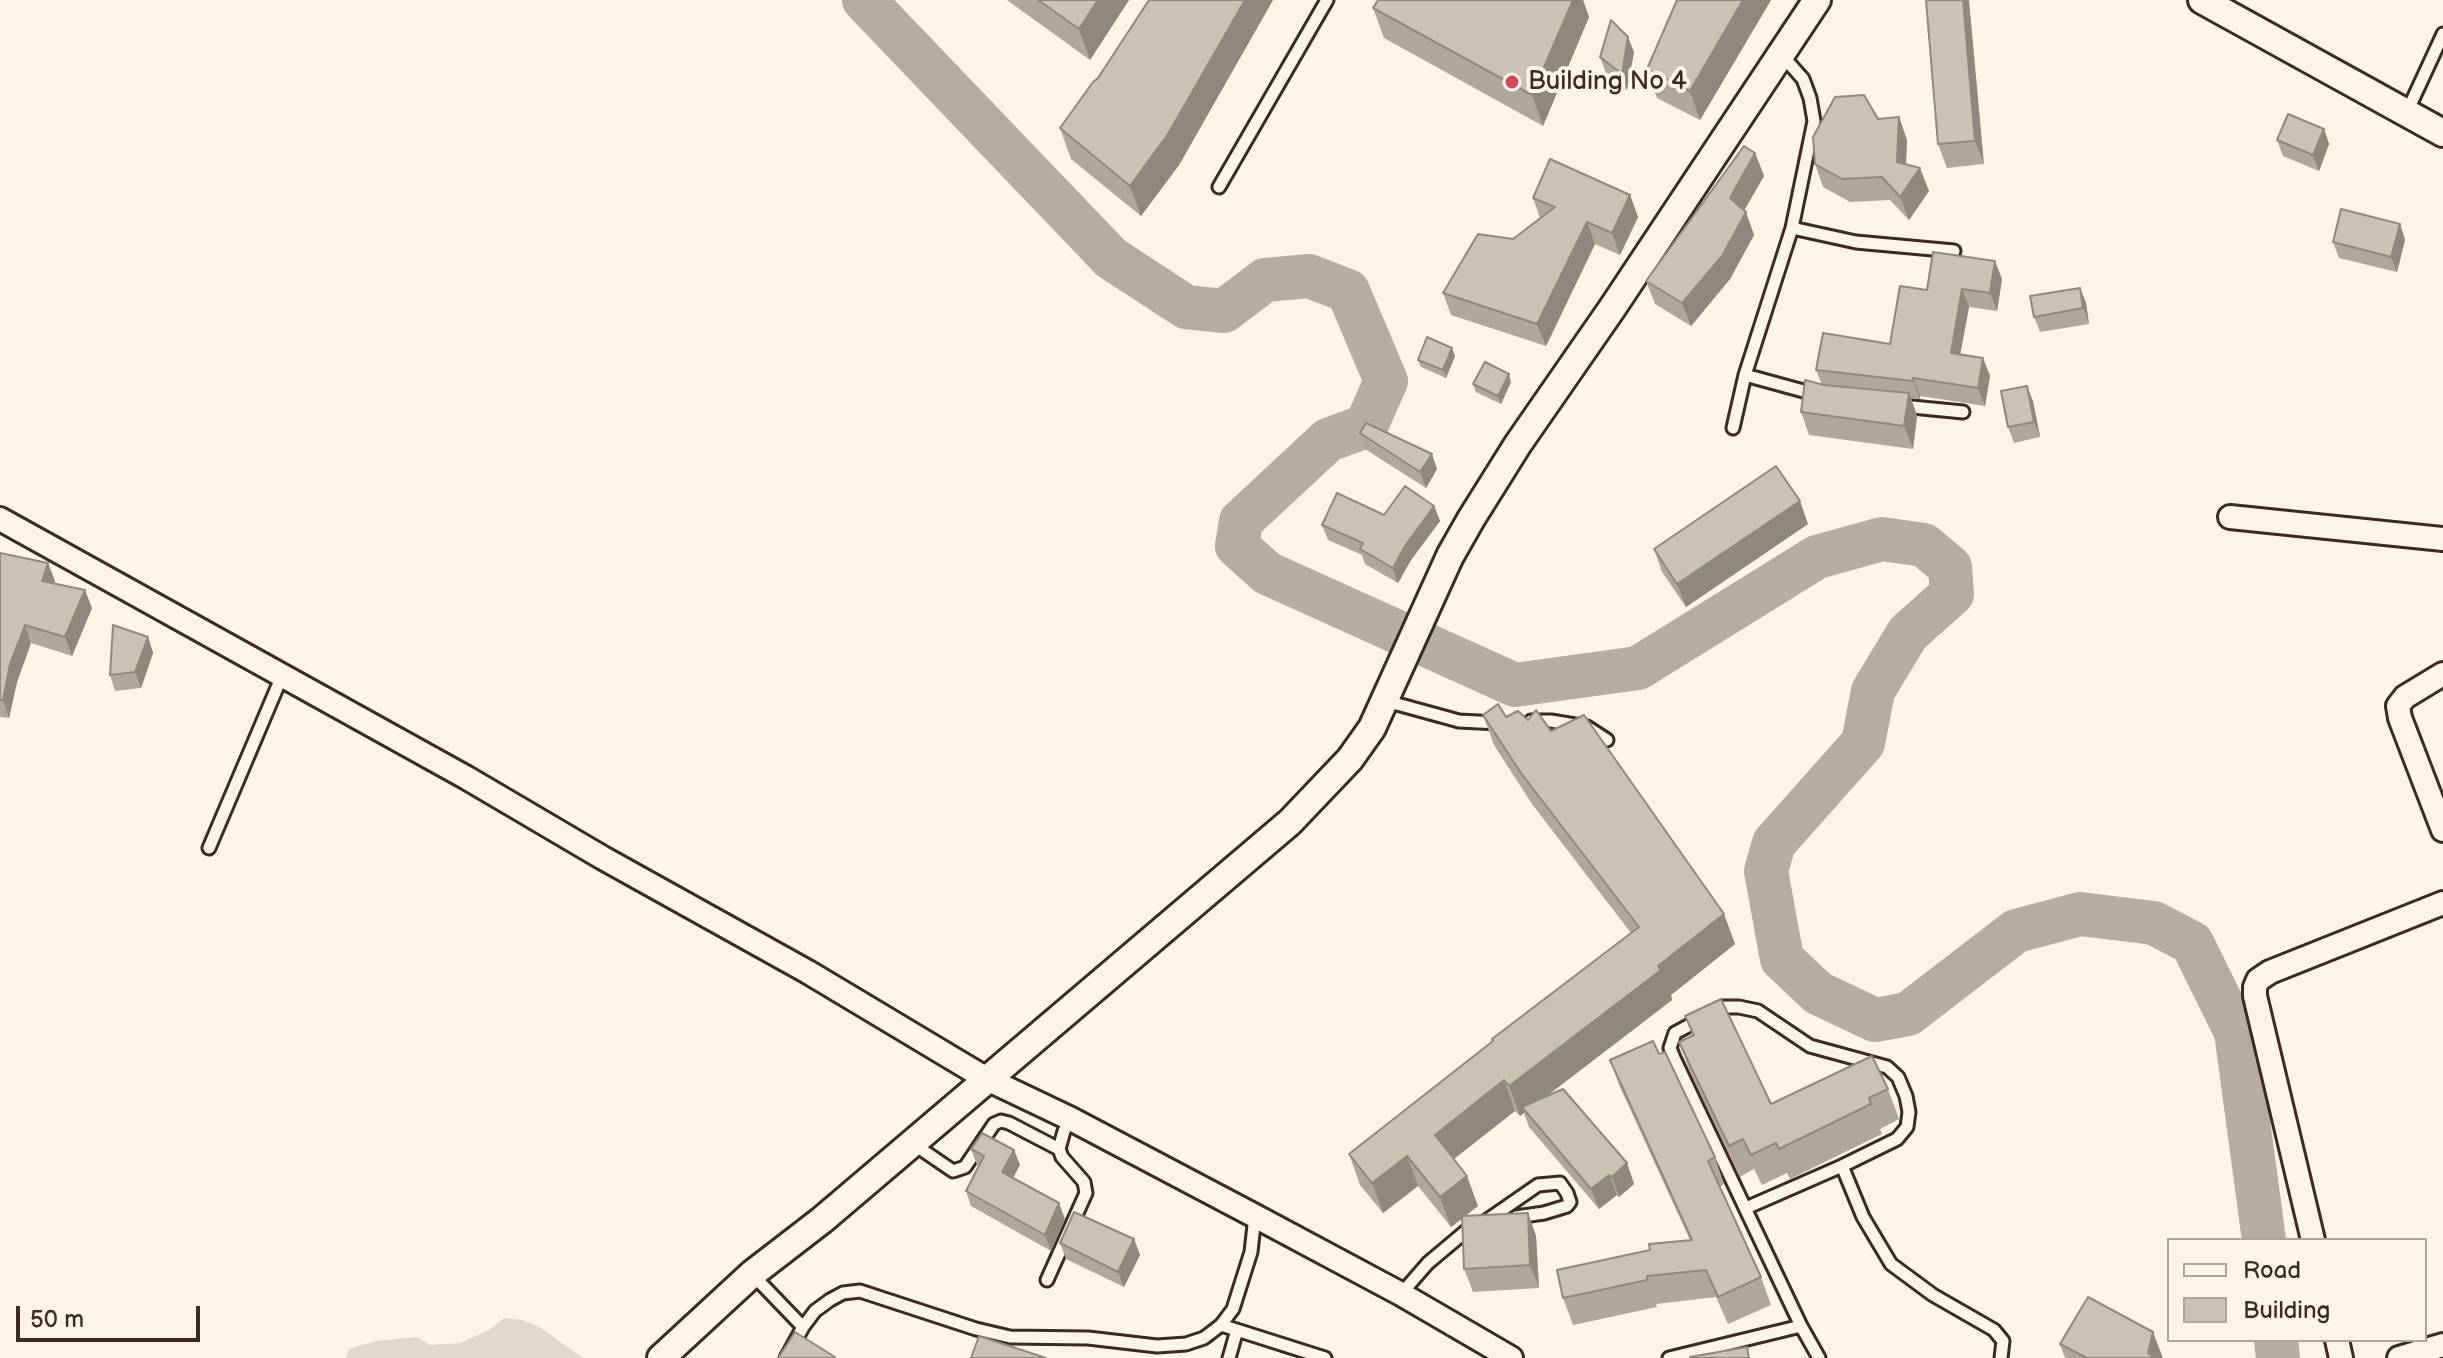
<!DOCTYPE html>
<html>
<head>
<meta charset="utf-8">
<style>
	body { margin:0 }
	#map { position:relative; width:2443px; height:1358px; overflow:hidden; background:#fcf5e5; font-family:"Balsamiq Sans",sans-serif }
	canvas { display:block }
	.legend { position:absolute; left:2167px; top:1238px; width:260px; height:104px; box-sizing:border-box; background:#fcf5e5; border:2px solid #afa495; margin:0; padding:10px 14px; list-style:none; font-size:24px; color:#3b2a1e }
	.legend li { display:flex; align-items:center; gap:16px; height:40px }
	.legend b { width:40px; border:2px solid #afa495 }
	.scale { position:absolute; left:16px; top:1306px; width:184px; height:36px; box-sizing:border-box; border:4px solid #3b2a1e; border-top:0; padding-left:10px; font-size:24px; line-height:28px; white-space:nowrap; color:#3b2a1e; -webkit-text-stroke:6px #fcf5e5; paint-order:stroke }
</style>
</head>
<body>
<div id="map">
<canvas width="2443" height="1358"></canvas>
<ul class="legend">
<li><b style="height:10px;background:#fcf5e5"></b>Road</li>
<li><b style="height:22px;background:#ccc2b3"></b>Building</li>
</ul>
<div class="scale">50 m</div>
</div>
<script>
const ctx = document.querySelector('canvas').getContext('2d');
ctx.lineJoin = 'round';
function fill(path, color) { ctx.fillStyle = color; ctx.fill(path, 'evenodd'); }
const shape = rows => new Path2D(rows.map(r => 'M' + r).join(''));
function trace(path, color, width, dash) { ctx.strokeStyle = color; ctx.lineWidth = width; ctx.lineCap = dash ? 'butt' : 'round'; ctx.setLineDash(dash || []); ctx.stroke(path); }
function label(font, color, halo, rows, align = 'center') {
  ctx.font = font + ' "Balsamiq Sans",sans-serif'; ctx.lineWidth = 8; ctx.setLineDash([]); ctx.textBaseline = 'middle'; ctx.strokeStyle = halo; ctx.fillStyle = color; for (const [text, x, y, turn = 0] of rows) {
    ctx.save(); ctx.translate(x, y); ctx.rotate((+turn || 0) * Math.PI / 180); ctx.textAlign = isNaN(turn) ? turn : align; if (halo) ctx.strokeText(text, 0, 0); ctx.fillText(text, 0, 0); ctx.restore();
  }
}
fill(shape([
	[504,1318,522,1320,538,1326,583,1358,346,1358,349,1349,376,1341,417,1337,430,1345,460,1343,489,1330]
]), '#e0d8c8');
trace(shape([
	[864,0,1111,258,1186,307,1224,311,1265,280,1309,276,1348,291,1386,381,1366,426,1328,440,1241,521,1237,546,1267,573,1515,685,1638,668,1817,557,1882,539,1924,545,1950,567,1952,594,1908,633,1873,691,1863,743,1774,843,1766,871,1782,959,1818,993,1875,1020,1908,1014,2016,931,2080,914,2154,923,2192,943,2236,1032,2264,1240],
	[2276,1340,2278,1358]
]), '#b7ad9e', 44);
const service = shape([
	[2407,112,2443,34],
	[1219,187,1327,0],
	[1792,228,1856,242,1954,251],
	[1745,375,1818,395],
	[1902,406,1963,412],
	[1733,428,1745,375,1792,228,1814,121,1810,98,1803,79,1780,53],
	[1386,701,1459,721,1498,723],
	[1531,721,1551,721,1587,727,1607,740],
	[209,848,282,676],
	[912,1143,953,1171,965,1167,994,1124,1001,1121,1009,1123,1059,1149],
	[1842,1166,1863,1217,1891,1264,1933,1295,1994,1330,2003,1341,2001,1358],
	[1746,1208,1842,1166,1897,1139,1907,1127,1909,1112,1906,1096,1898,1077,1887,1067,1810,1046,1758,1011,1739,1007,1723,1007,1675,1033,1670,1048,1674,1058,1801,1326],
	[1486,1221,1538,1185,1560,1183,1567,1193,1570,1202,1567,1206,1544,1213,1516,1217],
	[752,1274,803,1327,786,1358],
	[1047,1280,1086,1193,1084,1182,1062,1157,1059,1149,1064,1131,1071,1119],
	[1401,1294,1428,1263,1472,1226],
	[1221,1325,1325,1358],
	[803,1327,815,1311,830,1300,843,1293,860,1291,976,1329,1010,1337,1088,1338,1157,1346,1186,1344,1204,1338,1221,1325,1233,1309,1251,1252,1255,1216],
	[1229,1358,1237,1330],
	[1669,1358,1801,1326,1819,1358]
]);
const minor = shape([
	[2230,517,2443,539],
	[0,519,467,778,603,858,808,972,985,1078,1071,1119,1255,1216,1401,1294,1511,1358],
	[2443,674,2405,697,2398,706,2400,718,2443,830],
	[2313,1240,2255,996,2255,987,2258,980,2270,972,2443,903],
	[2337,1340,2341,1358],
	[2399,1358,2443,1345]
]);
const tertiary = shape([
	[2202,0,2443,133],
	[661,1358,752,1274,822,1220,1290,822,1350,759,1372,728,1450,556,1471,519,1518,444,1613,307,1817,0]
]);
trace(service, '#3b2a1e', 17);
trace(minor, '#3b2a1e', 28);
trace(tertiary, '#3b2a1e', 32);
trace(service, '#fcf5e5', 11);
trace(minor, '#fcf5e5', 22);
trace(tertiary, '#fcf5e5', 26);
fill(shape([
	[1007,0,1129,0,1090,60],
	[1149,0,1273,0,1179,165,1141,216,1071,159,1060,128,1098,78],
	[1378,0,1583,0,1589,17,1543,126,1384,38,1373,8],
	[1677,0,1771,0,1700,120,1657,98,1647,69],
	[1926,0,1984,164,1947,168,1938,144],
	[1634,52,1627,90,1606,73,1600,57],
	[1899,117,1907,140,1906,164,1929,191,1909,220,1890,200,1850,202,1823,187,1815,164,1878,119],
	[2324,129,2329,144,2319,171,2283,156,2277,140],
	[1755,153,1764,176,1744,210,1754,235,1730,279,1691,326,1655,304,1646,281],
	[1630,195,1638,217,1620,255,1595,244,1546,346,1451,315,1443,293,1540,218,1533,198],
	[2400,224,2405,240,2397,272,2339,258,2333,242],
	[2002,279,1997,311,1969,307,1960,355,1983,358,1990,376,1985,406,1920,396,1920,399,1911,398,1917,416,1913,449,1809,435,1801,412,1822,385,1816,370,1890,344,1927,290],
	[2080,288,2086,303,2089,324,2040,332,2034,317],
	[1455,356,1446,378,1421,367,1418,360],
	[1511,382,1501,404,1476,392,1473,384],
	[2033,401,2040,437,2014,443,2008,427],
	[1360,433,1437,469,1426,488,1365,449],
	[1434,506,1440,521,1411,560,1398,583,1365,564,1362,555,1328,540,1322,525],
	[1808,524,1686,607,1662,572,1654,549],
	[0,553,55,581,54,584,92,608,72,656,31,643,17,682,9,718,0,717],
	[148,637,153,653,141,688,115,691,110,675],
	[1483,715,1506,717,1528,720,1551,731,1735,944,1671,995,1672,1000,1545,1097,1627,1163,1634,1184,1619,1197,1617,1195,1599,1209,1529,1127,1524,1113,1520,1116,1515,1111,1454,1159,1478,1206,1465,1216,1528,1213,1536,1236,1539,1288,1473,1292,1464,1269,1462,1219,1451,1227,1418,1186,1383,1213,1360,1185,1349,1154,1493,1041,1492,1039,1631,933,1532,804,1494,745],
	[1685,1016,1771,1104,1888,1089,1899,1119,1880,1129,1882,1134,1790,1179,1787,1173,1762,1185,1754,1169,1740,1177,1690,1072,1679,1042,1692,1035],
	[1659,1054,1715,1157,1724,1184,1720,1187,1761,1277,1771,1305,1728,1324,1716,1297,1656,1304,1657,1307,1573,1325,1563,1298,1650,1250,1690,1240,1620,1087,1610,1060],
	[971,1149,1014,1150,1020,1165,1013,1178,1065,1219,1051,1251,971,1206,966,1191,979,1166,977,1165],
	[1134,1239,1140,1255,1124,1287,1066,1259,1060,1243],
	[2060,1344,2163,1358,2065,1358]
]), '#afa79a');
fill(shape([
	[1098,0,1129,0,1090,60,1079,29],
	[1245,0,1273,0,1179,165,1141,216,1130,186],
	[1573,0,1583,0,1589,17,1543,126,1532,95],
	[1743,0,1771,0,1700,120,1690,91],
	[1963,0,1969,0,1984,164,1975,141],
	[1628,37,1634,52,1627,90,1622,74],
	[1899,117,1907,140,1905,185,1897,162],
	[2324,129,2329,144,2319,171,2313,155],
	[1755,153,1764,176,1738,221,1730,198],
	[1920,168,1929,191,1909,220,1900,197],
	[1630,195,1638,217,1620,255,1612,233],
	[1746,212,1754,235,1730,279,1691,326,1682,303],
	[1587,222,1595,244,1546,346,1537,324],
	[2400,224,2405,240,2397,272,2391,257],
	[1995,261,2002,279,1997,311,1990,293],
	[2080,288,2086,303,2089,324,2083,308],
	[1962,289,1969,307,1957,371,1951,353],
	[1452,348,1455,356,1446,378,1443,370],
	[1983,358,1990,376,1985,406,1978,388],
	[1509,374,1511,382,1501,404,1498,396],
	[1913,378,1920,396,1920,399,1913,381],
	[2027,386,2033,401,2040,437,2034,422],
	[1909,393,1917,416,1913,449,1904,426],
	[1432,454,1437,469,1426,488,1420,472],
	[1800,501,1808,524,1686,607,1677,584],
	[1434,506,1440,521,1411,560,1398,583,1393,568,1405,546],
	[48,563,55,581,48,599,42,581],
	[85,590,92,608,72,656,65,637],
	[25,625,31,643,17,682,9,718,3,700,10,664],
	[148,637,153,653,141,688,135,672],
	[1724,914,1735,944,1671,995,1672,1000,1526,1112,1522,1107,1524,1113,1520,1116,1509,1086],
	[1504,1080,1515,1111,1446,1165,1435,1135],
	[1014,1150,1020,1165,1007,1188,1002,1172],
	[1407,1156,1418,1186,1383,1213,1372,1183],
	[1627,1163,1634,1184,1619,1197,1612,1177],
	[1609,1175,1617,1195,1599,1209,1591,1189],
	[1467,1176,1478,1206,1451,1227,1440,1197],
	[1059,1203,1065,1219,1051,1251,1045,1235],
	[1528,1213,1536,1236,1539,1288,1530,1265],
	[1134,1239,1140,1255,1124,1287,1118,1272],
	[2153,1332,2163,1358,2150,1358,2148,1353]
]), '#8f887d');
const building = shape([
	[1038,0,1098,0,1079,29,1038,0],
	[1149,0,1245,0,1168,134,1130,186,1060,128,1093,82,1098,78,1149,0],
	[1378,0,1573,0,1532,95,1373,8,1378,0],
	[1677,0,1743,0,1690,91,1647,69,1677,0],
	[1926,0,1963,0,1975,141,1938,144,1926,0],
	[1611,20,1628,37,1622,74,1600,57,1611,20],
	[1864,95,1878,119,1899,117,1897,162,1920,168,1900,197,1882,177,1842,179,1815,164,1813,137,1835,97,1864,95],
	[2288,114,2324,129,2313,155,2277,140,2288,114],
	[1744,146,1755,153,1730,198,1746,212,1722,256,1682,303,1646,281,1744,146],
	[1550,159,1630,195,1612,233,1587,222,1537,324,1443,293,1478,234,1513,239,1555,207,1533,198,1550,159],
	[2341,209,2400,224,2391,257,2333,242,2341,209],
	[1933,252,1995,261,1990,293,1962,289,1951,353,1983,358,1978,388,1913,378,1913,381,1816,370,1823,333,1890,344,1900,286,1927,290,1933,252],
	[2080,288,2083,308,2034,317,2030,296,2080,288],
	[1427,337,1452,348,1443,370,1418,360,1427,337],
	[1485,362,1509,374,1498,396,1473,384,1485,362],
	[1805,380,1824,385,1909,393,1904,426,1801,412,1805,380],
	[2027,386,2034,422,2008,427,2001,391,2027,386],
	[1366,423,1432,454,1420,472,1360,433,1366,423],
	[1776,466,1800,501,1677,584,1654,549,1776,466],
	[1405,486,1434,506,1405,546,1393,568,1360,549,1363,543,1322,525,1337,493,1384,515,1405,486],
	[0,553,48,563,42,581,85,590,65,637,25,625,10,664,3,700,0,700,0,553],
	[113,625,148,637,135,672,110,675,113,625],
	[1498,704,1506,717,1518,711,1528,720,1536,710,1551,731,1584,715,1724,914,1658,966,1661,970,1509,1086,1504,1080,1435,1135,1467,1176,1440,1197,1407,1156,1372,1183,1349,1154,1493,1041,1492,1039,1639,927,1521,773,1483,715,1498,704],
	[1721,999,1771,1104,1872,1056,1888,1089,1869,1098,1871,1104,1779,1149,1776,1143,1751,1155,1743,1139,1729,1146,1679,1042,1694,1035,1685,1016,1721,999],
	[1653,1041,1659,1054,1665,1052,1715,1157,1708,1161,1761,1277,1718,1297,1706,1270,1647,1276,1647,1280,1563,1298,1557,1270,1650,1250,1649,1244,1692,1240,1610,1060,1653,1041],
	[1563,1089,1627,1163,1612,1177,1609,1175,1591,1189,1522,1107,1563,1089],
	[982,1133,1014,1150,1002,1172,1059,1203,1045,1235,966,1191,984,1156,971,1149,982,1133],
	[1074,1212,1134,1239,1118,1272,1060,1243,1074,1212],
	[1528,1213,1530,1265,1464,1269,1462,1216,1528,1213],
	[2088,1297,2153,1332,2148,1353,2154,1358,2087,1358,2060,1344,2088,1297],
	[795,1332,835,1357,834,1358,778,1358,795,1332],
	[979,1336,1046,1358,971,1358,979,1336],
	[1747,1347,1749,1358,1690,1358,1690,1357,1747,1347]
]);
fill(building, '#ccc2b3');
trace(building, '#8f887d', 2);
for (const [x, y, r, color] of [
	[1512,82,8,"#d1495b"]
]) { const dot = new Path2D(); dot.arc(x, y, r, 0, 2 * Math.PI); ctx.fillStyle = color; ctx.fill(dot); trace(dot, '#fcf5e5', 3); }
label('26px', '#3b2a1e', '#fcf5e5', [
	["Building No 4",1528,82]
], 'left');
</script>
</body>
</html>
